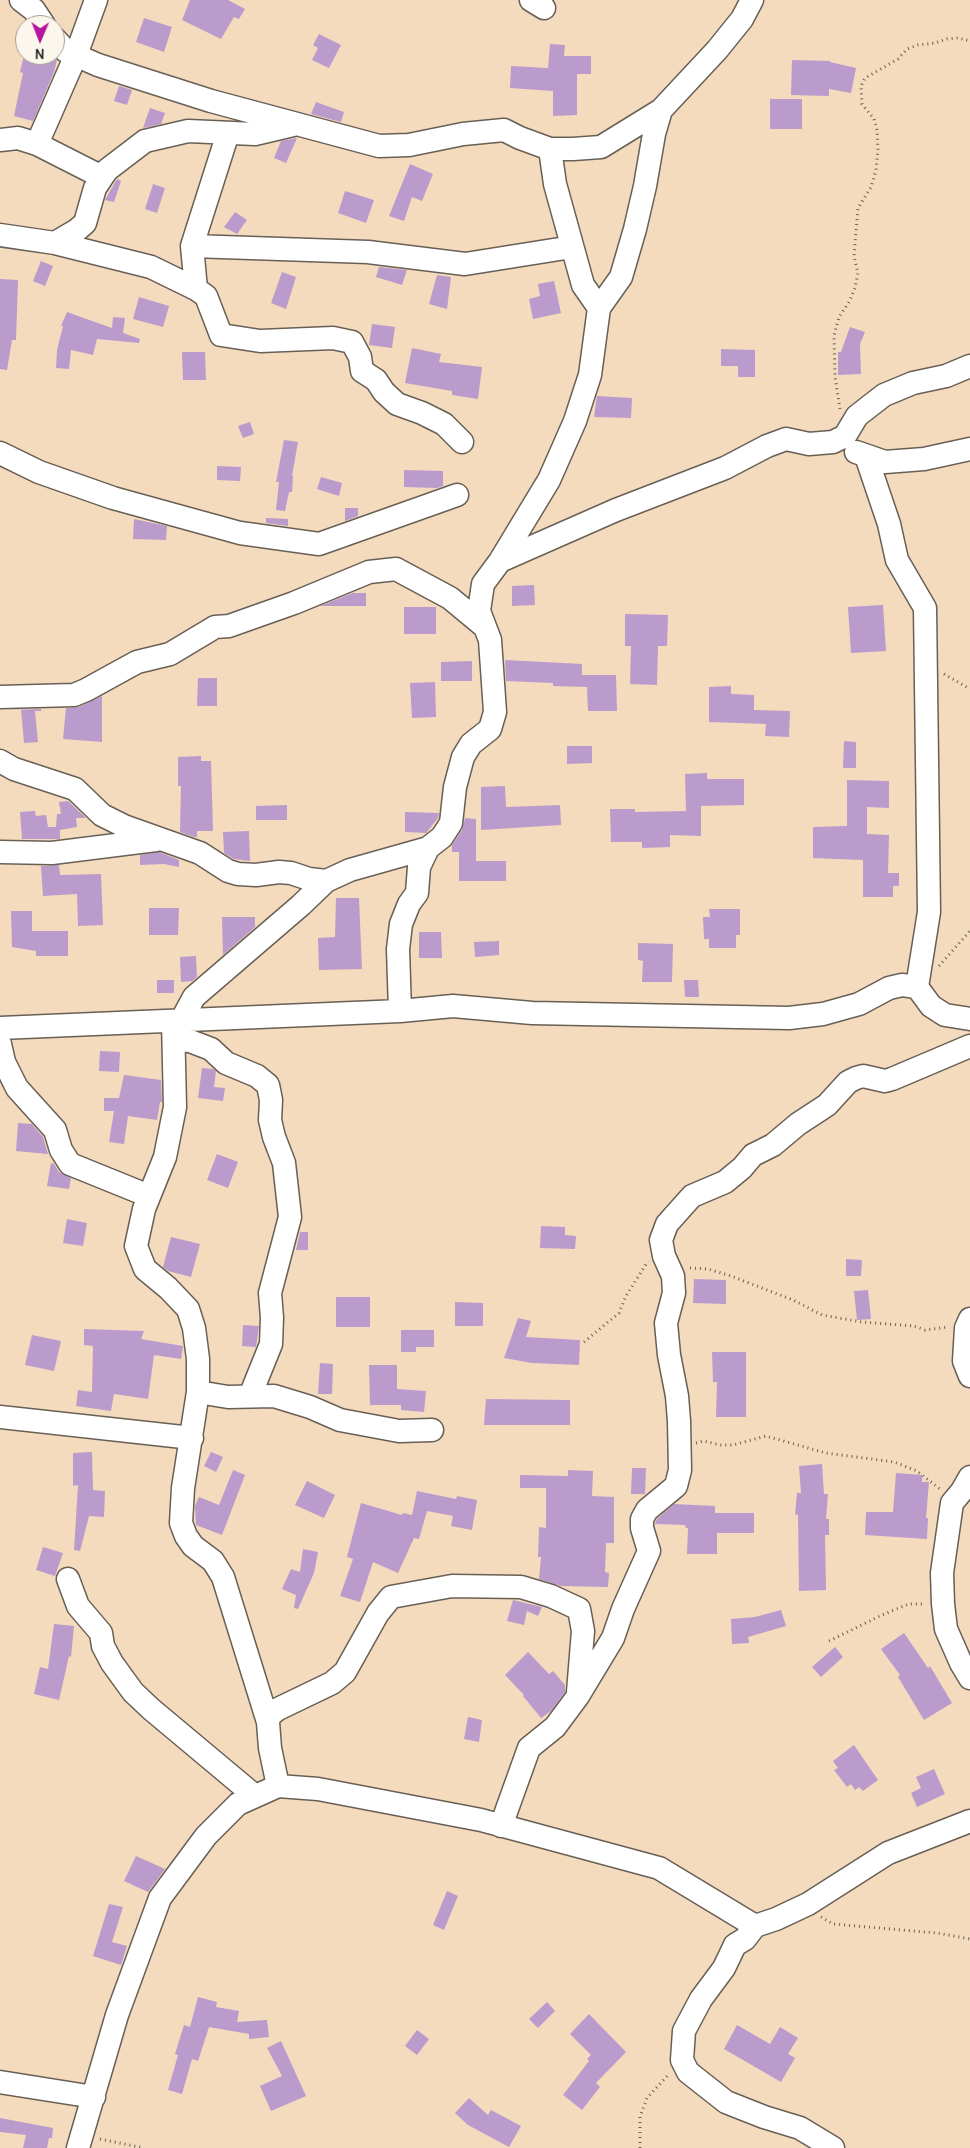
<!DOCTYPE html>
<html>
<head>
<meta charset="utf-8">
<style>
	body { margin:0 }
	#map { position:relative; width:970px; height:2148px; overflow:hidden; background:#f4dbbe; font-family:Delius,sans-serif }
	canvas { display:block }
	.north { position:absolute; left:15px; top:15px; width:50px; height:50px; box-sizing:border-box; background:#fbf7ec; border:1px solid #a29f99; border-radius:50%; rotate:181deg; font-size:14px; font-weight:700; line-height:20px; text-align:center; color:#1c1c1c }
	.north::after { content:''; display:block; margin:auto; width:18px; height:22px; background:#b5179e; clip-path:polygon(50% 0,100% 100%,50% 72%,0 100%) }
</style>
</head>
<body>
<div id="map">
<canvas width="970" height="2148"></canvas>
<div class="north">N</div>
</div>
<script>
const ctx = document.querySelector('canvas').getContext('2d');
ctx.lineJoin = 'round';
function fill(path, color) { ctx.fillStyle = color; ctx.fill(path, 'evenodd'); }
const shape = rows => new Path2D(rows.map(r => 'M' + r).join(''));
function trace(path, color, width, dash) { ctx.strokeStyle = color; ctx.lineWidth = width; ctx.lineCap = dash ? 'butt' : 'round'; ctx.setLineDash(dash || []); ctx.stroke(path); }
fill(shape([
	[190,0,228,0,245,9,239,19,234,17,221,39,182,20],
	[144,18,172,27,164,52,136,42],
	[319,34,341,45,329,68,312,60,318,48,313,45],
	[550,44,565,45,564,56,591,56,591,74,577,74,577,115,553,116,553,91,510,88,511,66,548,68],
	[24,55,52,55,57,60,54,72,33,121,14,116,23,73,20,72],
	[792,60,830,61,830,62,856,68,851,93,829,89,829,96,791,95],
	[119,86,132,90,127,105,114,101],
	[770,99,802,99,802,129,770,129],
	[316,102,344,112,341,122,311,114],
	[150,108,165,113,161,124,143,128],
	[297,138,286,163,274,158,281,141],
	[410,164,433,174,422,201,412,197,404,221,389,216],
	[117,179,121,181,114,202,105,200],
	[153,184,165,188,157,213,145,209],
	[345,191,374,200,366,223,338,213],
	[235,212,247,220,237,234,224,227],
	[41,261,53,266,45,286,33,281],
	[379,267,407,270,402,285,376,277],
	[282,272,296,277,286,309,271,303],
	[437,275,451,277,447,309,429,304],
	[0,279,18,280,16,340,12,340,7,370,0,369],
	[554,281,561,313,533,319,529,299,540,296,538,284],
	[139,297,169,306,163,327,133,319],
	[67,312,112,328,113,317,125,318,123,333,140,339,139,343,97,339,93,355,71,350,69,369,56,368,57,350,63,326,61,326],
	[372,324,395,327,392,348,369,345],
	[850,327,865,332,860,344,861,374,838,375,838,352,841,352],
	[412,348,441,354,439,362,482,367,478,399,452,395,452,391,405,383],
	[721,349,755,350,755,377,738,377,738,366,721,366],
	[182,352,205,352,206,380,183,380],
	[597,396,632,398,631,418,594,417],
	[250,422,254,434,243,438,238,426],
	[284,440,298,442,292,476,293,476,292,492,289,492,285,511,276,510,279,482,276,482],
	[217,466,241,467,240,481,217,480],
	[404,470,443,471,443,486,437,488,404,487],
	[321,477,342,483,339,496,317,489],
	[345,508,358,508,358,516,345,521],
	[266,518,288,519,288,526,266,523],
	[134,519,167,526,166,540,133,539],
	[534,585,535,605,512,606,512,586],
	[353,593,366,593,366,606,320,606],
	[883,605,886,651,851,653,848,607],
	[404,607,436,607,436,634,404,634],
	[625,614,668,615,667,646,658,646,657,685,630,684,631,646,625,646],
	[505,660,582,664,582,675,616,675,617,711,588,711,587,687,553,686,553,683,506,681],
	[472,661,472,681,441,681,441,662],
	[198,678,217,678,217,706,197,706],
	[435,682,436,717,412,718,410,683],
	[731,686,731,694,754,695,754,710,790,711,789,737,765,736,766,724,709,722,709,687],
	[102,696,102,742,63,739,66,708,79,707],
	[41,709,41,711,35,711,38,742,24,743,21,710,9,710],
	[844,741,856,742,856,768,843,768],
	[567,746,592,746,592,763,567,764],
	[201,756,201,761,211,761,213,831,197,831,197,837,194,837,180,832,181,786,178,786,178,757],
	[707,773,707,779,744,779,744,805,701,806,701,836,670,835,670,847,642,848,642,842,611,842,610,809,635,809,635,812,686,811,685,774],
	[847,780,889,781,889,808,867,807,867,834,889,835,888,873,899,873,899,886,893,886,893,897,863,897,863,860,813,858,813,827,847,826],
	[505,786,506,807,560,805,561,825,481,830,481,787],
	[68,801,86,818,76,818,77,827,60,830,60,839,22,839,20,812,35,811,36,816,46,815,48,827,56,827,57,814,61,814,59,802],
	[287,805,287,820,256,820,256,806],
	[405,812,439,813,438,818,426,833,405,832],
	[465,818,476,819,476,861,506,861,506,881,459,881,459,852,452,852,452,845,462,830],
	[249,831,250,861,234,859,224,853,223,832],
	[159,852,179,860,179,867,164,864,140,865,140,855],
	[59,865,60,875,101,874,103,925,78,926,77,894,43,896,41,866],
	[336,898,359,898,362,969,319,970,318,938,335,937],
	[149,908,179,908,178,935,149,935],
	[709,909,740,909,740,935,736,935,736,948,709,948,709,939,704,939,703,917,710,917],
	[11,911,32,911,32,931,68,931,68,956,36,956,36,951,12,947],
	[222,917,255,917,255,927,223,955],
	[419,932,441,932,442,958,419,958],
	[499,941,499,955,475,957,474,942],
	[638,943,673,944,672,982,642,982,643,961,638,960],
	[196,956,197,977,192,981,181,982,180,957],
	[157,980,174,980,174,993,157,993],
	[684,980,698,980,699,997,685,997],
	[100,1051,120,1052,119,1072,99,1071],
	[202,1068,213,1069,216,1071,214,1087,225,1088,223,1101,198,1098],
	[124,1075,161,1080,162,1102,160,1102,157,1120,128,1116,124,1144,109,1142,114,1111,104,1111,104,1098,119,1098],
	[18,1123,32,1124,43,1137,48,1154,16,1151],
	[217,1154,238,1162,228,1188,207,1180],
	[51,1163,54,1164,59,1172,71,1178,69,1189,47,1186],
	[67,1219,87,1223,83,1246,63,1243],
	[541,1226,565,1227,565,1235,576,1236,575,1249,540,1248],
	[300,1232,308,1232,308,1250,296,1250],
	[171,1237,200,1244,191,1277,168,1271,163,1267],
	[846,1259,862,1260,861,1276,846,1276],
	[694,1279,726,1280,726,1304,693,1303],
	[868,1290,871,1319,857,1320,854,1291],
	[336,1297,370,1297,370,1327,336,1327],
	[455,1302,483,1303,483,1326,455,1326],
	[518,1318,531,1321,526,1337,580,1340,579,1365,532,1363,504,1358],
	[243,1325,259,1326,256,1347,242,1346],
	[84,1329,144,1331,141,1339,183,1346,181,1359,154,1355,148,1399,114,1394,111,1411,76,1406,78,1390,92,1392,93,1346,84,1345],
	[401,1330,434,1330,434,1347,416,1347,416,1352,401,1352],
	[32,1335,61,1341,54,1371,25,1365],
	[712,1352,746,1352,746,1417,716,1417,717,1382,713,1382],
	[320,1363,333,1364,332,1394,318,1394],
	[369,1365,397,1365,397,1389,426,1391,424,1412,401,1410,401,1405,370,1405],
	[486,1399,570,1400,570,1425,484,1425],
	[92,1452,93,1490,105,1491,104,1517,89,1516,80,1551,74,1550,78,1485,73,1486,73,1453],
	[211,1452,223,1457,216,1472,204,1466],
	[822,1464,824,1494,828,1494,826,1519,829,1519,829,1535,825,1535,826,1590,799,1591,798,1515,795,1514,797,1493,801,1493,799,1466],
	[632,1468,646,1468,645,1494,631,1494],
	[233,1470,245,1475,222,1535,196,1525,195,1506,199,1497,219,1505],
	[568,1470,593,1471,592,1496,614,1497,614,1543,606,1543,605,1572,609,1573,608,1587,561,1586,539,1579,541,1557,538,1557,539,1527,546,1528,546,1488,520,1488,520,1475,568,1476],
	[896,1473,922,1475,922,1482,929,1482,926,1518,928,1518,927,1539,865,1535,866,1512,893,1512],
	[307,1481,335,1495,324,1518,295,1505],
	[417,1491,456,1499,457,1496,477,1500,472,1530,451,1526,453,1516,427,1511,419,1539,414,1538,398,1573,373,1562,360,1602,340,1596,353,1559,347,1557,361,1503,402,1515,403,1513,412,1515],
	[674,1504,715,1506,715,1513,754,1513,754,1533,717,1533,717,1554,687,1554,688,1528,686,1528,685,1525,655,1524,657,1519],
	[43,1547,63,1553,55,1576,36,1570],
	[303,1549,318,1552,314,1573,298,1609,294,1608,296,1595,282,1589,291,1569,300,1572],
	[513,1600,542,1607,538,1616,527,1611,524,1625,507,1621],
	[781,1610,786,1626,748,1637,749,1643,732,1644,731,1619,755,1617],
	[54,1624,74,1626,71,1657,69,1656,59,1700,34,1694,40,1667,48,1669],
	[904,1633,928,1668,930,1666,952,1703,924,1720,898,1677,900,1675,881,1649],
	[835,1647,843,1657,821,1677,812,1667],
	[528,1652,549,1674,553,1671,565,1685,565,1692,551,1711,541,1718,523,1696,524,1695,505,1675],
	[468,1717,482,1720,479,1742,464,1739],
	[854,1745,878,1780,863,1791,859,1787,855,1790,851,1784,847,1787,834,1770,838,1768,833,1761],
	[934,1769,945,1794,917,1807,911,1793,921,1788,916,1777],
	[136,1856,165,1869,148,1892,124,1881],
	[447,1891,458,1896,444,1930,433,1925],
	[109,1904,123,1907,112,1942,127,1946,121,1965,93,1956],
	[198,1997,217,2002,216,2007,239,2011,237,2022,267,2020,269,2037,249,2039,249,2034,209,2027,198,2061,192,2059,182,2094,168,2090,178,2055,175,2054,184,2025,190,2027],
	[547,2002,555,2011,538,2028,529,2019],
	[589,2014,626,2052,596,2083,600,2087,582,2110,563,2095,589,2061,587,2059,591,2055,570,2034],
	[737,2025,770,2044,780,2027,798,2038,788,2054,795,2058,781,2082,724,2049],
	[417,2030,429,2039,417,2055,405,2046],
	[281,2041,306,2096,271,2111,260,2086,282,2076,267,2048],
	[469,2098,488,2115,491,2110,521,2126,509,2147,468,2125,455,2113],
	[0,2118,53,2128,52,2138,49,2138,47,2148,23,2148,26,2135,0,2132]
]), '#ba9bcc');
const minor = shape([
	[21,0,34,10,44,25],
	[531,0,544,8],
	[55,39,66,51,98,65,211,101,379,146,409,145,463,134,504,130,520,138,550,149,573,149,601,147,661,110],
	[0,140,18,138,37,144,102,177],
	[37,144,76,55,96,0],
	[550,149,555,184,583,285,599,308],
	[0,235,55,243,151,267,196,289,206,296,221,335,260,341,333,338,352,342,360,357,362,371,376,380,384,392,397,404,422,413,444,424,462,442],
	[55,243,77,230,85,223,95,188,107,170,145,141,188,131,255,134,293,125],
	[192,246,368,252,465,264,572,247],
	[196,289,192,246,228,133],
	[856,452,885,462,924,459,970,449],
	[0,453,39,472,113,498,240,533,319,544,457,495],
	[866,456,889,524,897,560,925,608,929,912,917,987,931,1006,945,1015,970,1019],
	[500,561,616,510,725,468,767,446,786,439,809,444,833,442,845,436,857,416,884,395,913,383,946,376,970,366],
	[0,697,74,695,86,690,137,662,170,654,215,627,229,626,294,603,369,572,396,569,450,598,485,627],
	[0,761,14,769,75,789,102,815,124,826,200,853,228,871,238,874,256,875,279,872,291,873,309,879,326,881],
	[0,852,52,853,156,840],
	[400,1011,398,949,401,924,409,904,417,893,419,867,428,848,442,837,451,823,455,787,463,757,471,744,490,729,495,712,490,640,479,611,483,584,500,561,549,480,575,421,590,375,599,308,621,277,635,229,645,186,654,134,661,110,717,50,742,19,752,0],
	[173,1021,175,1107,165,1157,144,1209,136,1246,145,1269,168,1288,188,1309,194,1328,198,1359,198,1392,183,1488,181,1523,186,1536,193,1546,213,1561,223,1577,268,1722],
	[181,1021,194,997,301,905,326,881,350,870,428,848],
	[0,1028,400,1011,453,1006,532,1013,789,1018,823,1014,859,1004,889,988,902,985,917,987],
	[174,1040,190,1041,211,1049,226,1063,257,1076,268,1085,271,1100,270,1120,274,1137,284,1163,290,1217,270,1293,272,1318,271,1344,250,1396],
	[0,1044,4,1062,17,1088,55,1130,61,1150,70,1164,149,1196],
	[970,1319,966,1328,964,1361,970,1376],
	[198,1392,228,1397,274,1396,310,1407,340,1420,399,1431,432,1430],
	[0,1417,192,1438],
	[970,1477,962,1491,952,1503,942,1573,943,1604,946,1629,961,1663,970,1678],
	[68,1579,78,1606,101,1633,103,1646,112,1663,133,1692,151,1709,255,1796],
	[278,1786,270,1748,268,1722,270,1715,278,1709,332,1683,345,1672,378,1613,391,1597,452,1586,521,1587,551,1596,579,1609,583,1631,578,1692],
	[501,1826,529,1748,555,1727,578,1696,613,1638,623,1609,649,1551,642,1528,642,1519,647,1510,676,1486,680,1470,679,1421,677,1396,669,1355,666,1323,674,1293,673,1276,664,1256,661,1240,667,1224,692,1196,725,1182,742,1168,753,1155,773,1145,798,1124,827,1105,848,1082,856,1078,863,1076,885,1081,892,1079,970,1046],
	[755,1926,745,1939,735,1945,724,1968,701,1999,684,2031,682,2060,688,2072,726,2102,764,2117,800,2128,833,2148],
	[0,2082,94,2097],
	[78,2148,117,2015,160,1898,206,1836,238,1804,278,1786,318,1789,481,1820,659,1868,755,1926,776,1919,808,1904,888,1853,970,1821]
]);
trace(minor, '#685f55', 25);
trace(shape([
	[840,409,835,377,834,336,839,317,849,302,855,288,858,273,854,256,858,208,871,187,876,170,878,150,877,130,874,119,862,104,861,86,865,78,898,59,907,49,918,45,935,43,947,39,958,38,970,41],
	[944,674,970,689],
	[939,966,970,931],
	[690,1268,708,1269,731,1276,793,1300,822,1315,862,1322,914,1326,925,1330,948,1327],
	[584,1342,619,1313,626,1296,648,1261],
	[696,1443,704,1441,720,1445,733,1445,766,1436,826,1453,894,1462,917,1471,940,1489],
	[829,1641,882,1615,909,1604,924,1604],
	[821,1917,833,1924,937,1933,970,1939],
	[100,2139,144,2148],
	[640,2148,640,2117,647,2098,669,2074]
]), '#685f55', 3, [1, 4]);
trace(minor, '#fff', 22);
</script>
</body>
</html>
